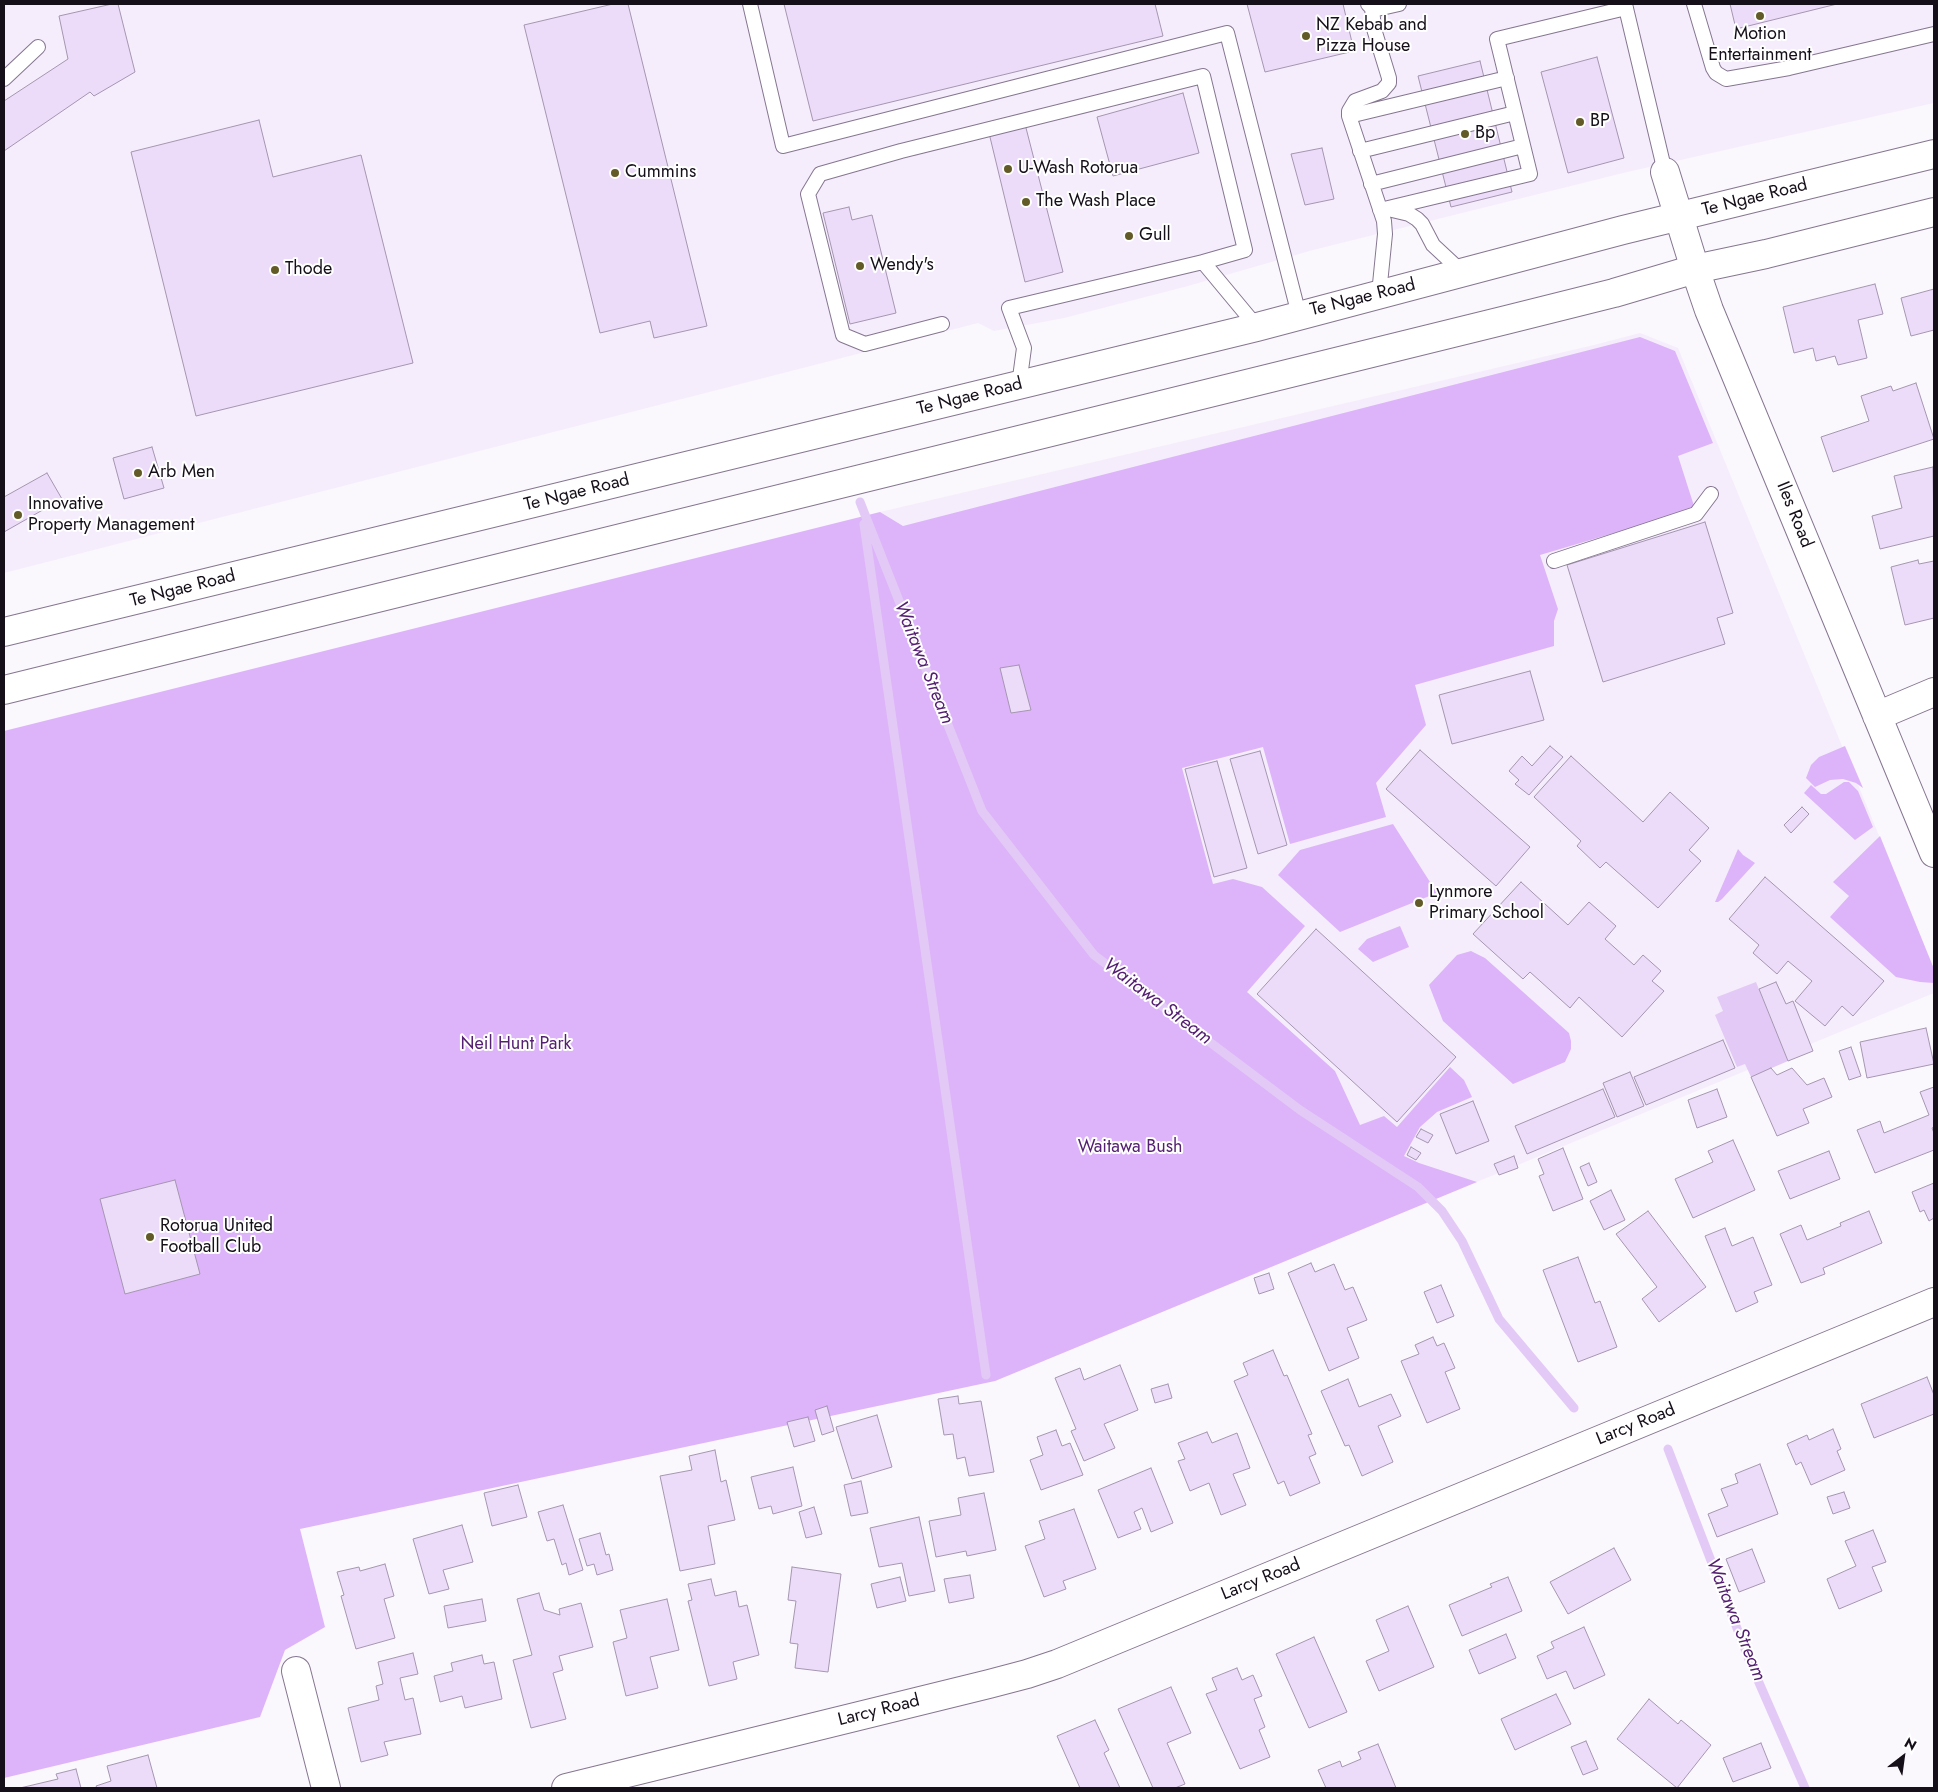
<!DOCTYPE html>
<html>
<head>
<meta charset="utf-8">
<style>
	body { margin:0 }
	#map { position:relative; width:1938px; height:1792px; overflow:hidden; background:#faf7fd; font-family:Jost,sans-serif }
	canvas { display:block }
	.frame { position:absolute; inset:0; border:5px solid #150f19; pointer-events:none }
	.north { position:absolute; left:1878px; top:1732px; width:50px; height:50px; -webkit-text-stroke:4px #fff; paint-order:stroke; rotate:30deg; font-size:14px; font-weight:700; line-height:20px; text-align:center; color:#150f19 }
	.north::after { content:''; display:block; margin:auto; width:18px; height:22px; background:#150f19; clip-path:polygon(50% 0,100% 100%,50% 72%,0 100%) }
</style>
</head>
<body>
<div id="map">
<canvas width="1938" height="1792"></canvas>
<div class="frame"></div>
<div class="north">N</div>
</div>
<script>
const ctx = document.querySelector('canvas').getContext('2d');
ctx.lineJoin = 'round';
function fill(path, color) { ctx.fillStyle = color; ctx.fill(path, 'evenodd'); }
const shape = rows => new Path2D(rows.map(r => 'M' + r).join(''));
function trace(path, color, width, dash) { ctx.strokeStyle = color; ctx.lineWidth = width; ctx.lineCap = dash ? 'butt' : 'round'; ctx.setLineDash(dash || []); ctx.stroke(path); }
function label(font, color, halo, rows, align = 'center') {
  ctx.font = font + ' Jost,sans-serif'; ctx.lineWidth = 4; ctx.setLineDash([]); ctx.textBaseline = 'middle'; ctx.strokeStyle = halo; ctx.fillStyle = color; for (const [text, x, y, turn = 0] of rows) {
    ctx.save(); ctx.translate(x, y); ctx.rotate((+turn || 0) * Math.PI / 180); ctx.textAlign = isNaN(turn) ? turn : align; if (halo) ctx.strokeText(text, 0, 0); ctx.fillText(text, 0, 0); ctx.restore();
  }
}
fill(shape([
	[4,4,1934,4,1934,103,1627,172,1313,250,1188,286,1064,318,994,331,978,323,4,573],
	[1640,333,1678,348,1934,969,1934,993,995,1381,880,512,1594,345]
]), '#f5edfc');
fill(shape([
	[1640,337,1675,351,1713,443,1678,456,1695,509,1540,555,1558,609,1554,621,1554,646,1415,685,1426,725,1376,783,1386,817,1290,844,1263,747,1182,768,1213,884,1233,879,1262,887,1305,926,1247,992,1335,1071,1360,1125,1384,1116,1397,1127,1450,1067,1464,1080,1472,1097,1437,1112,1420,1127,1404,1156,1419,1163,1477,1182,995,1381,300,1529,325,1627,285,1650,260,1717,4,1778,4,731,880,512,903,526],
	[1845,746,1863,788,1856,783,1843,779,1830,780,1815,787,1806,778,1811,765,1819,757],
	[1844,782,1849,782,1858,791,1873,827,1855,840,1804,793,1811,785,1821,794,1826,794],
	[1393,824,1437,893,1340,932,1278,875,1300,850],
	[1880,836,1934,969,1934,983,1920,982,1896,977,1830,917,1849,896,1833,882],
	[1738,849,1743,855,1755,863,1722,899,1718,902,1715,902],
	[1400,926,1409,947,1373,962,1358,949,1367,939],
	[1471,951,1485,958,1569,1033,1571,1041,1571,1049,1565,1062,1513,1084,1443,1021,1429,985,1457,955]
]), '#ddb4f9');
fill(shape([
	[1756,982,1788,1061,1751,1077,1745,1064,1737,1067,1715,1015,1723,1011,1717,997]
]), '#e3caf6');
trace(shape([
	[860,502,982,811,1094,955,1300,1110,1418,1187,1442,1211,1462,1241,1499,1319,1574,1408],
	[864,524,986,1375],
	[1668,1449,1750,1662,1805,1788]
]), '#e3caf6', 9);
const building = shape([
	[112,4,118,4,135,72,94,96,90,92,4,151,4,101,68,59,59,16,112,4],
	[613,4,628,4,707,326,654,338,650,321,600,333,524,25,613,4],
	[784,4,1155,4,1163,36,813,121,784,4],
	[1247,4,1343,4,1354,51,1265,72,1247,4],
	[1730,4,1837,4,1736,29,1730,4],
	[1597,57,1624,158,1568,173,1541,72,1597,57],
	[1480,61,1512,192,1451,207,1418,76,1480,61],
	[1183,93,1199,153,1113,176,1097,117,1183,93],
	[259,120,273,177,361,155,413,363,196,416,131,152,259,120],
	[1025,124,1063,272,1025,282,989,133,1025,124],
	[1322,148,1334,199,1305,205,1291,154,1322,148],
	[849,207,852,220,872,215,896,313,850,324,823,213,849,207],
	[1875,284,1883,314,1858,320,1867,358,1838,365,1835,356,1816,361,1813,348,1794,353,1783,307,1875,284],
	[1934,289,1934,330,1911,336,1901,298,1934,289],
	[1916,383,1934,439,1833,472,1821,437,1869,421,1861,396,1891,386,1893,391,1916,383],
	[152,447,164,488,124,499,113,458,152,447],
	[1933,467,1934,536,1880,549,1872,516,1902,508,1894,476,1933,467],
	[47,473,62,499,4,532,4,497,47,473],
	[1705,522,1733,613,1717,618,1725,644,1603,682,1567,565,1705,522],
	[1918,560,1919,564,1934,561,1934,618,1905,625,1891,567,1918,560],
	[1019,665,1031,710,1011,713,1000,668,1019,665],
	[1530,671,1544,720,1452,744,1439,695,1530,671],
	[1550,746,1563,757,1529,795,1515,784,1519,780,1509,771,1522,756,1532,766,1550,746],
	[1420,750,1530,847,1496,886,1386,789,1420,750],
	[1260,751,1287,845,1258,854,1230,759,1260,751],
	[1571,756,1643,822,1670,792,1709,828,1689,850,1701,861,1658,908,1606,862,1600,868,1577,846,1581,841,1534,797,1571,756],
	[1217,761,1247,868,1214,877,1185,769,1217,761],
	[1802,807,1809,814,1791,833,1784,825,1802,807],
	[1765,877,1884,981,1853,1016,1842,1006,1825,1026,1795,1001,1812,981,1788,961,1777,974,1753,953,1759,945,1729,919,1765,877],
	[1521,882,1568,925,1589,902,1616,926,1605,939,1634,965,1643,955,1661,971,1652,981,1664,991,1622,1037,1579,997,1570,1008,1530,972,1523,979,1473,934,1521,882],
	[1316,929,1456,1057,1397,1122,1257,994,1316,929],
	[1776,982,1786,1004,1793,1001,1813,1051,1788,1061,1759,989,1776,982],
	[1926,1028,1934,1064,1867,1078,1860,1042,1926,1028],
	[1723,1040,1735,1068,1646,1105,1634,1077,1723,1040],
	[1851,1047,1861,1076,1849,1080,1839,1051,1851,1047],
	[1771,1068,1777,1075,1792,1068,1807,1085,1824,1078,1832,1097,1803,1109,1809,1123,1777,1136,1751,1077,1771,1068],
	[1630,1072,1644,1106,1617,1117,1603,1083,1630,1072],
	[1934,1087,1934,1127,1932,1128,1934,1133,1934,1150,1875,1173,1857,1130,1880,1121,1884,1133,1929,1115,1920,1092,1934,1087],
	[1603,1089,1615,1117,1527,1154,1515,1126,1603,1089],
	[1717,1089,1727,1117,1697,1128,1688,1100,1717,1089],
	[1473,1101,1489,1141,1456,1154,1440,1114,1473,1101],
	[1421,1129,1433,1135,1428,1143,1416,1137,1421,1129],
	[1733,1140,1755,1190,1693,1218,1675,1179,1713,1162,1708,1151,1733,1140],
	[1411,1147,1421,1153,1416,1160,1407,1155,1411,1147],
	[1563,1148,1583,1199,1553,1211,1539,1176,1544,1174,1538,1159,1563,1148],
	[1829,1151,1840,1179,1790,1199,1778,1171,1829,1151],
	[1514,1156,1518,1168,1499,1175,1494,1164,1514,1156],
	[1589,1163,1597,1182,1588,1186,1580,1167,1589,1163],
	[175,1180,200,1274,125,1294,100,1199,175,1180],
	[1934,1183,1934,1218,1929,1221,1924,1210,1920,1212,1912,1192,1934,1183],
	[1611,1190,1625,1220,1604,1230,1590,1201,1611,1190],
	[1648,1211,1706,1287,1659,1322,1642,1299,1657,1287,1616,1234,1648,1211],
	[1869,1211,1882,1243,1823,1268,1825,1274,1801,1283,1780,1234,1801,1225,1807,1240,1841,1226,1840,1223,1869,1211],
	[1725,1228,1732,1246,1753,1237,1772,1285,1754,1292,1758,1302,1736,1312,1705,1236,1725,1228],
	[1578,1257,1595,1303,1600,1301,1617,1347,1578,1362,1543,1270,1578,1257],
	[1311,1263,1315,1272,1334,1264,1345,1290,1353,1287,1367,1320,1347,1328,1359,1358,1329,1371,1288,1273,1311,1263],
	[1269,1273,1274,1289,1259,1294,1254,1278,1269,1273],
	[1441,1285,1454,1316,1437,1323,1424,1292,1441,1285],
	[1433,1337,1437,1346,1444,1343,1455,1368,1445,1372,1460,1409,1427,1423,1401,1361,1419,1354,1415,1345,1433,1337],
	[1273,1350,1284,1376,1287,1375,1312,1434,1308,1435,1316,1454,1309,1457,1320,1483,1290,1496,1284,1481,1278,1484,1234,1381,1248,1375,1243,1363,1273,1350],
	[1120,1365,1138,1410,1104,1424,1115,1448,1084,1461,1071,1431,1076,1429,1055,1378,1080,1368,1084,1380,1120,1365],
	[1927,1377,1934,1395,1934,1414,1874,1438,1861,1404,1927,1377],
	[1348,1379,1359,1407,1391,1394,1401,1416,1378,1426,1393,1462,1362,1476,1349,1445,1345,1446,1321,1391,1348,1379],
	[1168,1384,1172,1398,1155,1403,1151,1389,1168,1384],
	[958,1396,959,1404,981,1401,994,1472,969,1476,965,1457,957,1459,953,1434,944,1435,938,1399,958,1396],
	[827,1406,834,1431,822,1435,815,1410,827,1406],
	[877,1415,892,1467,852,1479,836,1427,877,1415],
	[808,1417,815,1441,794,1447,787,1422,808,1417],
	[1833,1429,1841,1449,1837,1451,1845,1470,1811,1485,1801,1462,1796,1465,1787,1444,1807,1435,1809,1440,1833,1429],
	[1056,1430,1062,1446,1070,1443,1083,1475,1041,1490,1030,1460,1043,1455,1037,1437,1056,1430],
	[1207,1432,1212,1443,1237,1433,1250,1468,1233,1474,1246,1505,1221,1515,1209,1483,1190,1491,1178,1461,1185,1459,1178,1443,1207,1432],
	[715,1450,721,1482,726,1480,735,1520,708,1526,715,1564,680,1571,660,1476,692,1470,689,1456,715,1450],
	[1760,1464,1778,1514,1717,1537,1708,1514,1728,1506,1721,1489,1738,1483,1735,1474,1760,1464],
	[793,1467,802,1506,773,1514,771,1506,759,1509,751,1477,793,1467],
	[1151,1468,1173,1523,1151,1532,1142,1508,1134,1512,1141,1529,1118,1538,1098,1490,1151,1468],
	[861,1481,868,1513,851,1516,844,1485,861,1481],
	[518,1485,527,1517,492,1526,484,1493,518,1485],
	[1844,1492,1850,1508,1833,1514,1827,1497,1844,1492],
	[984,1493,996,1550,967,1556,966,1551,936,1557,929,1521,961,1515,958,1498,984,1493],
	[563,1505,583,1570,569,1575,566,1563,562,1565,554,1539,547,1541,538,1512,563,1505],
	[814,1507,822,1534,806,1538,799,1512,814,1507],
	[1074,1509,1096,1569,1063,1581,1066,1589,1044,1597,1025,1546,1045,1539,1039,1521,1074,1509],
	[919,1517,935,1591,909,1596,902,1563,879,1567,870,1528,919,1517],
	[462,1525,473,1562,443,1570,449,1589,429,1594,413,1539,462,1525],
	[1873,1530,1886,1562,1872,1567,1882,1591,1839,1609,1827,1579,1856,1566,1845,1541,1873,1530],
	[600,1533,606,1555,609,1554,613,1570,597,1575,594,1564,587,1566,579,1539,600,1533],
	[1614,1548,1631,1580,1568,1614,1550,1582,1614,1548],
	[1752,1549,1765,1582,1739,1592,1726,1559,1752,1549],
	[385,1564,394,1596,384,1599,395,1638,356,1649,341,1596,344,1595,337,1572,359,1567,360,1571,385,1564],
	[792,1567,841,1574,828,1672,795,1668,798,1644,790,1643,796,1601,788,1600,792,1567],
	[970,1575,974,1598,949,1603,944,1579,970,1575],
	[900,1577,906,1601,877,1608,871,1584,900,1577],
	[1508,1577,1522,1611,1462,1636,1449,1605,1492,1587,1490,1584,1508,1577],
	[711,1579,715,1596,736,1591,739,1607,747,1605,759,1655,733,1662,737,1679,709,1686,688,1601,692,1600,688,1584,711,1579],
	[539,1593,544,1610,560,1615,559,1609,581,1603,593,1647,559,1656,563,1670,553,1673,566,1719,531,1728,513,1660,532,1655,517,1599,539,1593],
	[482,1599,486,1621,448,1628,444,1606,482,1599],
	[667,1599,679,1650,650,1657,658,1688,626,1696,613,1642,627,1638,620,1610,667,1599],
	[1408,1606,1434,1667,1379,1691,1366,1661,1389,1651,1376,1620,1408,1606],
	[1584,1627,1605,1675,1574,1689,1566,1671,1547,1679,1537,1656,1554,1648,1551,1642,1584,1627],
	[1506,1634,1516,1658,1479,1674,1469,1650,1506,1634],
	[1314,1637,1347,1712,1309,1728,1276,1654,1314,1637],
	[413,1653,418,1674,400,1678,405,1700,413,1698,421,1734,384,1742,388,1755,361,1762,348,1708,379,1700,376,1686,383,1684,378,1662,413,1653],
	[482,1655,484,1664,494,1662,502,1699,465,1708,462,1696,440,1702,434,1676,453,1671,451,1663,482,1655],
	[1237,1668,1242,1680,1253,1675,1262,1696,1254,1699,1265,1727,1259,1730,1270,1757,1240,1769,1206,1694,1217,1690,1212,1678,1237,1668],
	[1171,1687,1191,1733,1167,1743,1185,1784,1175,1788,1153,1788,1118,1709,1171,1687],
	[1556,1694,1571,1724,1515,1750,1501,1719,1556,1694],
	[1649,1699,1678,1724,1681,1720,1711,1745,1677,1788,1617,1739,1649,1699],
	[1095,1720,1109,1750,1104,1753,1120,1788,1080,1788,1057,1736,1095,1720],
	[1586,1741,1598,1769,1583,1775,1571,1747,1586,1741],
	[1761,1743,1771,1768,1733,1782,1723,1758,1761,1743],
	[1378,1744,1396,1788,1326,1788,1318,1770,1340,1761,1342,1767,1361,1759,1358,1752,1378,1744],
	[148,1755,157,1788,97,1788,96,1786,111,1781,107,1766,148,1755],
	[76,1769,81,1788,20,1788,58,1779,56,1774,76,1769]
]);
fill(building, '#ecdcf9');
trace(building, '#a596b1', 1);
const service = shape([
	[750,4,783,146,1227,33,1299,315],
	[1368,4,1372,8,1377,9,1399,4],
	[1625,4,1665,172],
	[1694,4,1713,68,1716,73,1726,79,1789,68,1934,34],
	[1372,8,1374,29,1389,78,1389,83,1382,91,1355,101,1349,111,1349,116,1384,221,1385,234,1379,294],
	[4,79,38,47],
	[1349,116,1507,78],
	[1360,151,1515,113],
	[1371,184,1523,146],
	[1388,209,1409,214,1417,219,1422,224,1433,245,1462,272],
	[1380,210,1530,174,1497,39,1626,8],
	[942,324,865,344,843,335,808,194,820,174,901,151,1203,76,1245,250,1203,262,1257,327],
	[1019,385,1024,348,1009,308,1203,262],
	[1554,561,1696,514,1711,494]
]);
const minor = shape([
	[1665,172,1695,269,1709,310,1934,853],
	[1877,716,1934,692],
	[296,1671,326,1788],
	[566,1788,989,1684,1027,1674,1057,1664,1934,1302]
]);
const trunk = shape([
	[4,632,1257,327,1623,230,1934,154],
	[4,690,1506,320,1614,293,1695,269,1766,254,1934,212]
]);
trace(service, '#857690', 16);
trace(minor, '#857690', 30);
trace(trunk, '#857690', 30);
trace(service, '#fff', 14);
trace(minor, '#fff', 28);
trace(trunk, '#fff', 28);
for (const [x, y, r, color] of [
	[1760,16,5,"#625a27"],
	[1306,36,5,"#625a27"],
	[1580,122,5,"#625a27"],
	[1465,134,5,"#625a27"],
	[1008,169,5,"#625a27"],
	[615,173,5,"#625a27"],
	[1026,202,5,"#625a27"],
	[1129,236,5,"#625a27"],
	[860,266,5,"#625a27"],
	[275,270,5,"#625a27"],
	[138,473,5,"#625a27"],
	[18,515,5,"#625a27"],
	[1419,903,5,"#625a27"],
	[150,1237,5,"#625a27"]
]) { const dot = new Path2D(); dot.arc(x, y, r, 0, 2 * Math.PI); ctx.fillStyle = color; ctx.fill(dot); trace(dot, '#fff', 2); }
label('18px', '#150f19', '#fff', [
	["NZ Kebab and",1316,26],
	["Pizza House",1316,47],
	["Motion",1760,35,"center"],
	["Entertainment",1760,56,"center"],
	["BP",1590,122],
	["Bp",1475,134],
	["U-Wash Rotorua",1018,169],
	["Cummins",625,173],
	["The Wash Place",1036,202],
	["Gull",1139,236],
	["Wendy's",870,266],
	["Thode",285,270],
	["Arb Men",148,473],
	["Innovative",28,505],
	["Property Management",28,526],
	["Lynmore",1429,893],
	["Primary School",1429,914],
	["Rotorua United",160,1227],
	["Football Club",160,1248]
], 'left');
label('18px', '#150f19', '#fff', [
	["Te Ngae Road",1755,198,-14],
	["Te Ngae Road",1363,298,-14],
	["Te Ngae Road",970,397,-14],
	["Te Ngae Road",577,493,-14],
	["Iles Road",1794,515,68],
	["Te Ngae Road",183,589,-14],
	["Larcy Road",1636,1425,-22],
	["Larcy Road",1261,1580,-22],
	["Larcy Road",879,1711,-14]
]);
label('18px', '#552072', '#fff', [
	["Neil Hunt Park",516,1045],
	["Waitawa Bush",1130,1148]
]);
label('italic 19px', '#531d70', '#fff', [
	["Waitawa Stream",923,663,68],
	["Waitawa Stream",1157,1002,37],
	["Waitawa Stream",1735,1620,68]
]);
</script>
</body>
</html>
